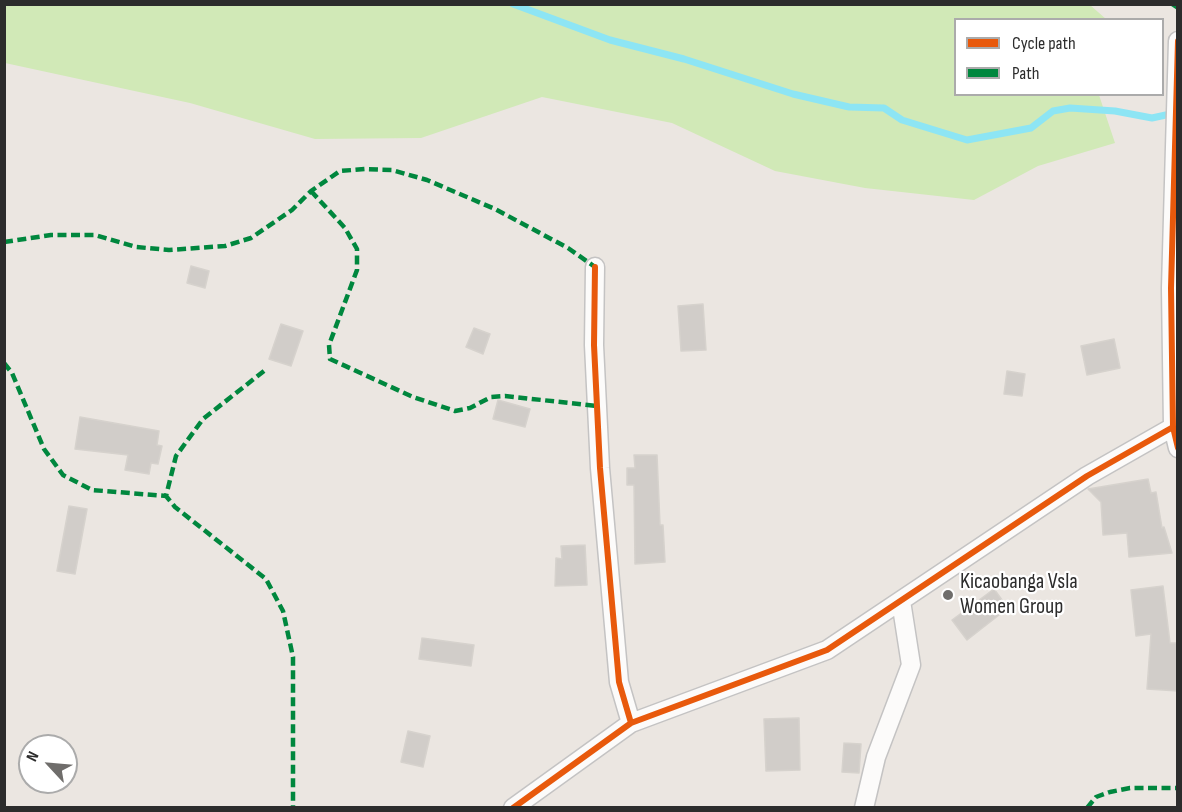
<!DOCTYPE html>
<html>
<head>
<meta charset="utf-8">
<style>
	body { margin:0 }
	#map { position:relative; width:1182px; height:812px; overflow:hidden; background:#ebe6e1; font-family:"Sofia Sans Condensed",sans-serif }
	canvas { display:block }
	.frame { position:absolute; inset:0; border:6px solid #2c2c2c; pointer-events:none }
	.legend { position:absolute; left:954px; top:18px; width:210px; height:78px; box-sizing:border-box; background:#fff; border:2px solid #ababab; margin:0; padding:8px 10px; list-style:none; font-size:18px; color:#2c2c2c }
	.legend li { display:flex; align-items:center; gap:12px; height:30px }
	.legend b { width:30px; border:2px solid #ababab }
	.north { position:absolute; left:18px; top:734px; width:60px; height:60px; box-sizing:border-box; background:#fff; border:2px solid #ababab; border-radius:50%; rotate:296deg; font-size:16px; font-weight:700; line-height:24px; text-align:center; color:#2c2c2c }
	.north::after { content:''; display:block; margin:auto; width:21px; height:27px; background:#6f6d6b; clip-path:polygon(50% 0,100% 100%,50% 72%,0 100%) }
</style>
</head>
<body>
<div id="map">
<canvas width="1182" height="812"></canvas>
<div class="frame"></div>
<ul class="legend">
<li><b style="height:8px;background:#e8590c"></b>Cycle path</li>
<li><b style="height:8px;background:#00873e"></b>Path</li>
</ul>
<div class="north">N</div>
</div>
<script>
const ctx = document.querySelector('canvas').getContext('2d');
ctx.lineJoin = 'round';
function fill(path, color) { ctx.fillStyle = color; ctx.fill(path, 'evenodd'); }
const shape = rows => new Path2D(rows.map(r => 'M' + r).join(''));
function trace(path, color, width, dash) { ctx.strokeStyle = color; ctx.lineWidth = width; ctx.lineCap = dash ? 'butt' : 'round'; ctx.setLineDash(dash || []); ctx.stroke(path); }
function label(font, color, halo, rows, align = 'center') {
  ctx.font = font + ' "Sofia Sans Condensed",sans-serif'; ctx.lineWidth = 4.5; ctx.setLineDash([]); ctx.textBaseline = 'middle'; ctx.strokeStyle = halo; ctx.fillStyle = color; for (const [text, x, y, turn = 0] of rows) {
    ctx.save(); ctx.translate(x, y); ctx.rotate((+turn || 0) * Math.PI / 180); ctx.textAlign = isNaN(turn) ? turn : align; if (halo) ctx.strokeText(text, 0, 0); ctx.fillText(text, 0, 0); ctx.restore();
  }
}
fill(shape([
	[5,4,1090,5,1106,19,956,20,956,94,1099,95,1115,143,1038,166,974,200,865,188,775,171,672,123,542,97,421,138,315,139,190,103,5,63]
]), '#d1e9b7');
trace(shape([
	[513,4,610,40,684,59,793,94,849,107,884,108,902,120,967,140,1031,128,1053,111,1070,108,1115,111,1152,118,1175,113]
]), '#8de5f4', 7);
const building = shape([
	[191,266,209,271,205,288,187,283,191,266],
	[703,304,706,350,681,351,678,306,703,304],
	[281,324,303,331,291,366,269,359,281,324],
	[474,328,490,334,483,354,466,347,474,328],
	[1114,339,1120,368,1087,375,1081,346,1114,339],
	[1007,371,1025,374,1022,396,1004,394,1007,371],
	[498,400,530,409,525,427,493,419,498,400],
	[80,417,159,431,157,445,162,446,158,464,151,463,149,474,125,470,128,455,75,449,80,417],
	[634,455,657,455,660,525,663,525,665,562,635,564,634,485,627,485,627,468,635,468,634,455],
	[1148,479,1151,493,1156,492,1162,528,1164,527,1172,553,1129,557,1127,533,1103,535,1101,502,1088,489,1148,479],
	[69,506,87,509,75,574,57,571,69,506],
	[585,545,587,585,555,586,556,558,562,559,561,546,585,545],
	[1163,586,1170,643,1178,643,1178,691,1147,689,1151,634,1136,636,1131,590,1163,586],
	[994,589,1008,608,967,640,952,620,994,589],
	[422,638,474,645,471,666,419,659,422,638],
	[799,718,800,770,766,771,764,719,799,718],
	[408,731,430,736,423,767,401,762,408,731],
	[844,743,861,744,859,773,842,772,844,743]
]);
fill(building, '#d1cdc9');
trace(building, '#d6d2cd', 1.5);
const street = shape([
	[1178,41,1171,288,1173,427,1178,448],
	[595,267,594,345,600,468,619,682,631,723],
	[513,808,631,723,827,650,1087,476,1173,427],
	[864,808,876,757,911,665,901,601]
]);
trace(street, '#c4c3c3', 21);
trace(street, '#fcfbfa', 18);
trace(shape([
	[1172,4,1178,8],
	[311,191,345,228,357,249,357,270,329,345,330,359,413,397,455,411,470,408,491,397,505,396,597,406],
	[4,242,51,235,95,235,136,247,169,250,225,246,251,238,292,210,311,191,340,171,365,169,392,170,427,180,495,209,568,248,595,267],
	[4,363,12,373,44,449,63,475,92,490,166,496],
	[264,371,203,419,176,456,166,496,175,507,266,579,283,611,293,657,293,808],
	[1087,808,1096,797,1110,792,1130,788,1178,788]
]), '#00873e', 4.5, [9, 4.5]);
trace(shape([
	[1178,41,1171,288,1173,427,1178,448],
	[595,267,594,345,600,468,619,682,631,723],
	[513,808,631,723,827,650,1087,476,1173,427]
]), '#e8590c', 6);
for (const [x, y, r, color] of [
	[948,595,6,"#6f6d6b"]
]) { const dot = new Path2D(); dot.arc(x, y, r, 0, 2 * Math.PI); ctx.fillStyle = color; ctx.fill(dot); trace(dot, '#fff', 2); }
label('22px', '#2c2c2c', '#fff', [
	["Kicaobanga Vsla",960,582],
	["Women Group",960,607]
], 'left');
</script>
</body>
</html>
